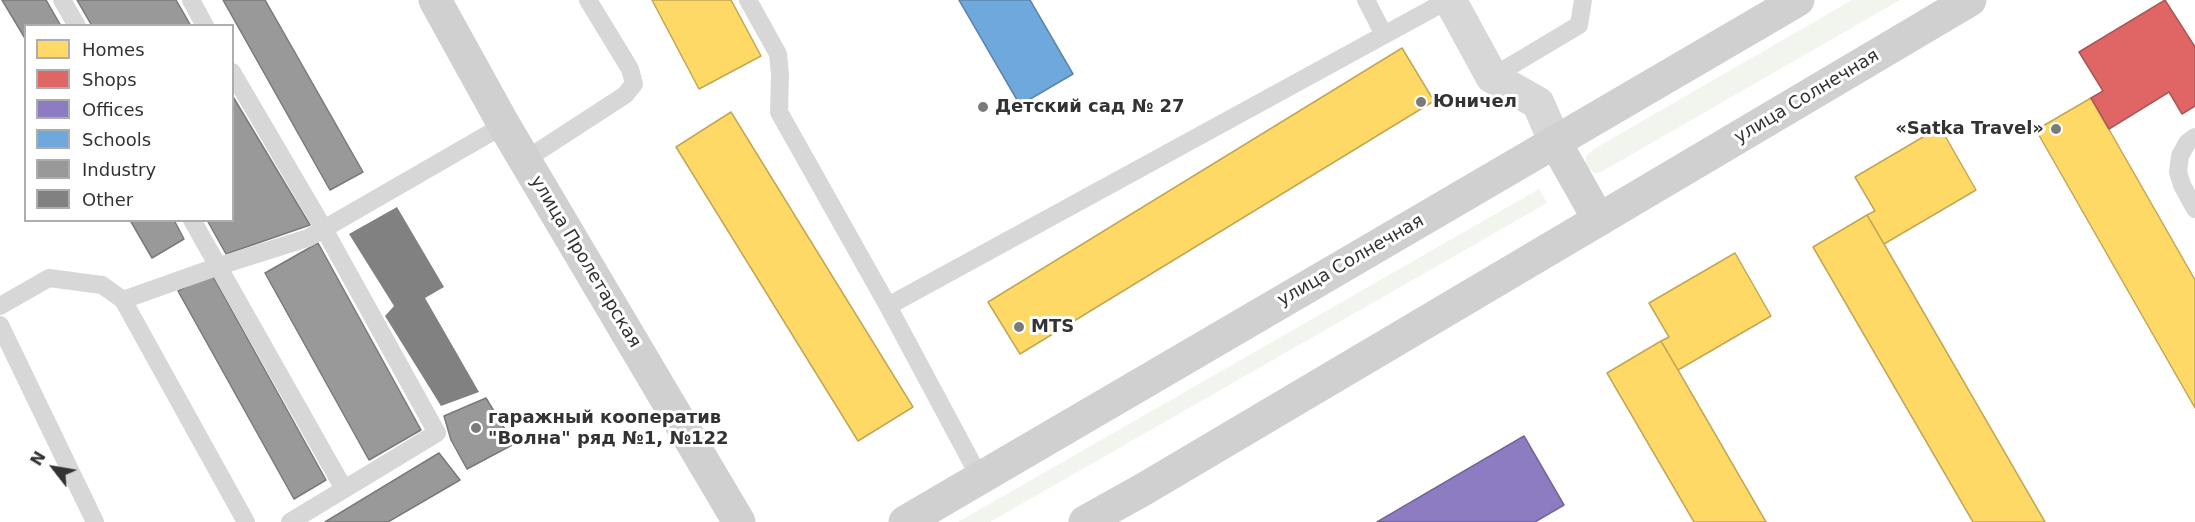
<!DOCTYPE html>
<meta charset="utf-8">
<style>
body{margin:0}
#map{position:relative;width:2195px;height:522px;overflow:hidden;background:#fff;font-family:"DejaVu Sans",sans-serif}
canvas{display:block}
.legend{position:absolute;left:24px;top:24px;width:210px;height:198px;box-sizing:border-box;background:#fff;border:2px solid #adadad;margin:0;padding:8px 10px;list-style:none;font-size:18px;color:#333}
.legend li{display:flex;align-items:center;gap:12px;height:30px}
.legend b{width:30px;border:2px solid #adadad}
.north{position:absolute;left:24px;top:438px;width:60px;height:60px;-webkit-text-stroke:4px #fff;paint-order:stroke;rotate:301deg;font-size:16px;font-weight:700;line-height:24px;text-align:center;color:#333}
.north::after{content:'';display:block;margin:auto;width:21px;height:27px;background:#333;clip-path:polygon(50% 0,100% 100%,50% 72%,0 100%)}
</style>
<div id="map">
<canvas width="2195" height="522"></canvas>
<ul class="legend">
<li><b style="height:16px;background:#ffd966"></b>Homes</li>
<li><b style="height:16px;background:#e06666"></b>Shops</li>
<li><b style="height:16px;background:#8e7cc3"></b>Offices</li>
<li><b style="height:16px;background:#6fa8dc"></b>Schools</li>
<li><b style="height:16px;background:#999"></b>Industry</li>
<li><b style="height:16px;background:#818181"></b>Other</li>
</ul>
<div class="north">N</div>
</div>
<script>
const ctx = document.querySelector('canvas').getContext('2d');
ctx.lineJoin = 'round';
function paint(path, color) { ctx.fillStyle = color; ctx.fill(path, 'evenodd'); }
const shape = rows => new Path2D(rows.map(r => 'M' + r).join(''));
function stroke(path, color, width, dash) { ctx.strokeStyle = color; ctx.lineWidth = width; ctx.lineCap = dash ? 'butt' : 'round'; ctx.setLineDash(dash || []); ctx.stroke(path); }
function write(font, color, halo, rows, align = 'center') {
  ctx.font = font + ' "DejaVu Sans",sans-serif'; ctx.lineWidth = 6; ctx.setLineDash([]); ctx.textBaseline = 'middle'; ctx.strokeStyle = halo; ctx.fillStyle = color; for (const [text, x, y, turn = 0] of rows) {
    ctx.save(); ctx.translate(x, y); ctx.rotate((+turn || 0) * Math.PI / 180); ctx.textAlign = isNaN(turn) ? turn : align; if (halo) ctx.strokeText(text, 0, 0); ctx.fillText(text, 0, 0); ctx.restore();
  }
}
const green = shape([
 [1852,0,1900,0,1601,172,1595,173,1586,166,1586,156,1594,149],
 [1539,189,1547,203,990,522,958,522]
]);
const homes = shape([
 [652,0,731,0,761,56,699,89,652,0],
 [1402,48,1434,101,1020,354,988,302,1402,48],
 [2091,98,2195,280,2195,408,2036,130,2091,98],
 [731,112,913,407,858,441,676,147,731,112],
 [1940,127,1976,190,1884,244,1867,215,1875,211,1855,177,1940,127],
 [1867,215,1884,244,2045,522,1973,522,1813,247,1867,215],
 [1735,253,1771,316,1678,370,1661,341,1669,337,1649,303,1735,253],
 [1661,341,1678,370,1766,522,1694,522,1607,373,1661,341]
]);
const shops = shape([
 [2165,0,2195,47,2195,106,2182,114,2169,92,2109,129,2091,98,2103,91,2079,52,2165,0]
]);
const offices = shape([
 [1524,436,1564,505,1535,522,1377,522,1524,436]
]);
const schools = shape([
 [959,0,1030,0,1073,74,1020,105,959,0]
]);
const industry = shape([
 [2,0,46,0,61,26,26,26,26,40,2,0],
 [77,0,176,0,191,26,92,26,77,0],
 [223,0,265,0,363,172,330,190,223,0],
 [232,95,310,225,226,254,207,220,232,220,232,95],
 [130,220,174,220,184,239,152,258,130,220],
 [318,243,421,430,369,460,265,273,318,243],
 [211,273,326,480,294,499,178,291,211,273],
 [486,398,514,444,467,469,451,440,444,416,486,398],
 [439,453,460,480,388,522,325,522,439,453]
]);
const building = shape([
 [397,207,444,287,425,298,479,392,441,406,385,316,394,306,349,234]
]);
const lane = shape([
 [62,0,77,26],
 [191,0,205,26],
 [748,0,778,54,780,75,779,112,888,306],
 [1366,0,1384,35],
 [232,72,324,229,437,433,290,522],
 [1492,77,1579,25,1583,0],
 [2195,137,2187,143,2180,156,2178,172,2182,185,2195,209],
 [525,160,625,95,634,84,630,69,588,0],
 [192,220,344,489],
 [123,300,246,522],
 [0,306,49,278,102,285,123,300,219,266,308,238,504,125],
 [0,325,95,522],
 [980,478,888,306,1448,0]
]);
const street = shape([
 [1450,0,1492,77,1538,103,1555,142]
]);
const secondary = shape([
 [435,0,504,125,739,522],
 [1555,142,1599,220],
 [905,522,1798,0],
 [1085,522,1144,489,1970,0]
]);
const markers = [
 [1421,102,6,"#7a7a7a"],
 [983,107,6,"#7a7a7a"],
 [2056,129,6,"#7a7a7a"],
 [1019,327,6,"#7a7a7a"],
 [476,428,6,"#7a7a7a"]
];
const streetNames = [
 ["улица Солнечная",1807,97,-31],
 ["улица Солнечная",1351,261,-30],
 ["улица Пролетарская",585,262,59]
];
const poiNames = [
 ["Юничел",1433,102],
 ["Детский сад № 27",995,107],
 ["«Satka Travel»",2044,129,"right"],
 ["MTS",1031,327],
 ["гаражный кооператив",488,418],
 ["\"Волна\" ряд №1, №122",488,439]
];
paint(green, '#f1f5ed');
paint(homes, '#ffd966');
stroke(homes, '#c2a757', 1.5);
paint(shops, '#e06666');
stroke(shops, '#ac5757', 1.5);
paint(offices, '#8e7cc3');
stroke(offices, '#736698', 1.5);
paint(schools, '#6fa8dc');
stroke(schools, '#5d85a9', 1.5);
paint(industry, '#999');
stroke(industry, '#7a7a7a', 1.5);
paint(building, '#818181');
stroke(lane, '#d7d7d7', 18);
stroke(street, '#d7d7d7', 33);
stroke(secondary, '#d0d0d0', 33);
for (const [x, y, r, color] of markers) { const dot = new Path2D(); dot.arc(x, y, r, 0, 2 * Math.PI); ctx.fillStyle = color; ctx.fill(dot); stroke(dot, '#fff', 2); }
write('18px', '#333', '#fff', streetNames);
write('bold 18px', '#333', '#fff', poiNames, 'left');
</script>
